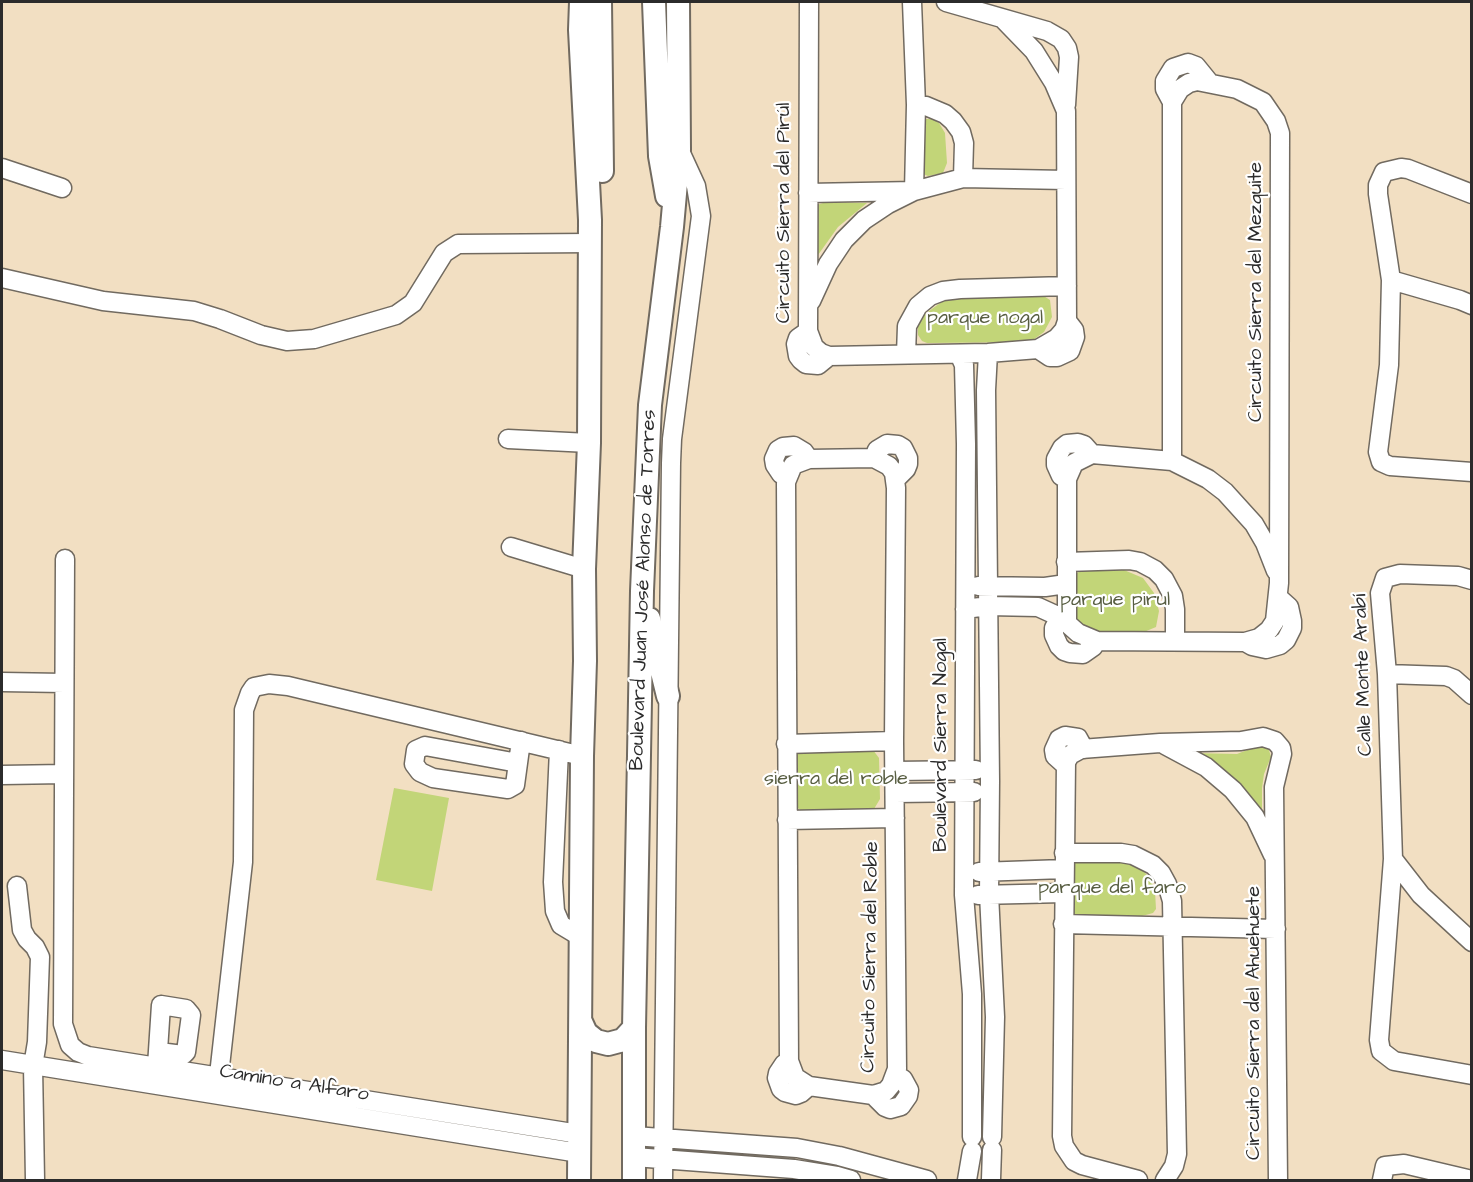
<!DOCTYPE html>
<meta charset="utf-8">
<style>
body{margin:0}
#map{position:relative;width:1473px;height:1182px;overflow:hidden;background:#f2dfc2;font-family:"Architects Daughter",sans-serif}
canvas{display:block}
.frame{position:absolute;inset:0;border:3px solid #2b2b2b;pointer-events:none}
</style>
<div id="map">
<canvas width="1473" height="1182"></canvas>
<div class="frame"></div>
</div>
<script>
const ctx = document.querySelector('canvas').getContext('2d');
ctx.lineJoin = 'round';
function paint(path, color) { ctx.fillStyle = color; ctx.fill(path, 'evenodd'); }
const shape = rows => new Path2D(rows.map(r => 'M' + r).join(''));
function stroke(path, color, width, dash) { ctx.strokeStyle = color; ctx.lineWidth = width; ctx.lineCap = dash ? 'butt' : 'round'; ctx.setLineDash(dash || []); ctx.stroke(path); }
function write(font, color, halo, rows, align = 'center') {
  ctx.font = font + ' "Architects Daughter",sans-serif'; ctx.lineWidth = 4.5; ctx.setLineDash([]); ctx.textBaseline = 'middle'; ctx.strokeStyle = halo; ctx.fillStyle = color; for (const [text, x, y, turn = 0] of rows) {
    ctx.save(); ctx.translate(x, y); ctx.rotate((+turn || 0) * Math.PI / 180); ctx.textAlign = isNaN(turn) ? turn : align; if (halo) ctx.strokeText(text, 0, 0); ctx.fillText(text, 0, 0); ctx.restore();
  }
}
const green = shape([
 [926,119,933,119,939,123,945,133,947,163,943,173,928,176,921,173,923,121],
 [826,202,867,203,838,227,813,262,817,205],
 [1042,295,1050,300,1052,317,1044,332,1030,342,927,343,922,341,918,335,918,326,925,314,947,298],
 [1124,570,1143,578,1154,593,1159,611,1156,627,1144,632,1083,631,1070,617,1073,575,1081,571],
 [1260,745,1269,750,1271,757,1264,774,1262,788,1262,827,1192,753,1237,754],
 [873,750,879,758,880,799,874,809,869,811,802,811,795,806,795,752],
 [394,788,449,798,432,891,376,880],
 [1078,861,1126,862,1141,868,1151,880,1155,891,1156,909,1153,913,1142,916,1082,917,1073,913,1069,867]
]);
const minor = shape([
 [809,2,808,331,814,347,821,353,829,356,988,353,1038,349,1057,338,1064,330,1067,321,1066,111,1054,83,1034,51,1003,19],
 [946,2,1047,31,1061,39,1067,48,1069,57,1066,105],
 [1172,102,1165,89,1165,81,1173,68,1188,63,1196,66,1209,82],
 [916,105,926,106,945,114,953,121,961,132,964,143,963,178],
 [2,168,62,188],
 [808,193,914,191,963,178,1066,180],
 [1472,194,1408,169,1401,168,1384,172,1378,185,1378,194,1391,280,1389,365,1378,452,1381,462,1390,466,1472,472],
 [2,278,103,301,194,311,220,319,261,335,287,341,314,339,396,315,413,303,444,253,458,244,590,243],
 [1391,280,1460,300,1472,305],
 [811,301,828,264,844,240,864,220,888,204,914,191,916,105,912,2],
 [808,331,798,338,796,344,798,356,801,360,806,364,818,365,829,356],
 [1038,349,1050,357,1057,357,1070,351,1075,337,1074,330,1067,321],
 [988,353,986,390,990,781,989,894,995,1017,992,1137],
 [906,354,907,326,918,306,930,296,943,291,960,289,1067,286],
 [959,354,964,365,966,444,964,895,972,994,972,1137],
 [508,439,589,443],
 [874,458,889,466,894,473,896,488,894,741,897,1069,891,1085,886,1091,873,1095,809,1086,795,1077,789,1061,786,482,793,465,809,459,874,458],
 [874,458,877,450,887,444,898,445,903,448,908,458,908,464,906,469,896,479],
 [787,477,781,474,775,465,774,459,778,450,783,447,794,446,804,452,809,459],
 [1067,479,1061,476,1056,465,1056,459,1062,448,1067,444,1078,443,1084,445,1092,454],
 [511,547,584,569],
 [65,559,63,1024,70,1045,78,1052,88,1056,579,1134],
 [1066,562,1129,560,1140,562,1155,570,1164,579,1173,596,1175,609,1175,640],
 [1472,580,1458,576,1400,574,1385,578,1380,593,1387,674,1393,859,1379,1040,1381,1051,1394,1061,1472,1075],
 [978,586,1045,587,1066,584],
 [965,609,988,606,1038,607,1060,617,1078,633,1097,641,1245,642,1259,638,1269,630,1275,621,1279,583,1280,133,1276,121,1263,102,1237,89,1197,81,1189,83,1180,89,1172,102,1172,461],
 [1060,617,1054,628,1054,635,1059,646,1064,651,1070,653,1083,654,1093,647,1097,641],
 [1067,623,1067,479,1074,463,1092,454,1172,461,1208,479,1225,492,1254,524,1265,543,1276,571],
 [1245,642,1252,646,1266,649,1280,645,1286,640,1292,628,1292,621,1289,607,1279,598],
 [1387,674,1446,676,1454,679,1472,695],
 [2,682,64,683],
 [786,744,894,741],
 [1165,745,1206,767,1233,790,1255,817,1273,855],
 [559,750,553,882,555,911,561,925,581,937],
 [518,763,515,785,508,789,433,778,420,772,414,764,416,750,425,746,518,763,521,741],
 [1065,765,1055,756,1054,750,1059,739,1065,736,1078,738,1084,749],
 [895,771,976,770],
 [2,775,64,774],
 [895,793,974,792],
 [787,820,895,818],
 [1064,853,1121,853,1133,855,1153,865,1161,873,1167,884,1172,901,1177,1154,1174,1166,1165,1180],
 [1393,859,1421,895,1472,942],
 [979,872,1064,869],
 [17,886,22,930,27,939,35,947,40,957,37,1042,33,1066,35,1180],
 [978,895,1064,893],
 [1063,924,1276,929],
 [2,1060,579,1153],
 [789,1061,784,1064,778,1073,777,1078,781,1089,785,1092,796,1095,801,1093,809,1086],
 [157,1066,161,1005,186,1009,191,1015,186,1052,183,1055,159,1052],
 [219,1075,243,862,244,710,250,693,254,687,269,684,288,686,582,756],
 [873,1095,885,1107,890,1109,901,1106,908,1096,909,1090,903,1079,896,1075],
 [634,1136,797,1148,839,1156,927,1180],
 [634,1157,794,1169,837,1176,851,1180],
 [991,1179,992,1150],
 [663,1180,671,463,672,439,701,216,696,186,679,149],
 [967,1180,972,1151],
 [1138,1180,1082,1165,1074,1161,1064,1146,1062,1136,1066,762,1070,755,1081,749,1160,743,1241,741,1263,737,1275,741,1281,748,1282,754,1274,787,1278,1180],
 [1382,1180,1385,1166,1404,1164,1472,1180]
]);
const major = shape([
 [600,2,602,171],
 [654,2,660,156,667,196],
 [649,619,668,696],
 [581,1022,586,1033,596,1041,608,1044,623,1040,634,1028],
 [579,1180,582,756,585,661,584,569,589,443,590,220,580,30,581,2],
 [634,1180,634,1028,642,591,650,405,672,227,679,149,678,2]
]);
const streetNames = [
 ["Circuito Sierra del Pirúl",785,213,-90],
 ["Circuito Sierra del Mezquite",1257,292,-90],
 ["Boulevard Juan José Alonso de Torres",644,590,-88],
 ["Calle Monte Arabí",1364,675,-92],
 ["Boulevard Sierra Nogal",942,745,-90],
 ["Circuito Sierra del Roble",871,957,-89],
 ["Circuito Sierra del Ahuehuete",1255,1023,-90],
 ["Camino a Alfaro",294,1084,9]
];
const parkNames = [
 ["parque nogal",985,319],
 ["parque pirul",1115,601],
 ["sierra del roble",836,780],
 ["parque del faro",1112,889]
];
paint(green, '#c2d578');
stroke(minor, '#716a60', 21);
stroke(major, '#716a60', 26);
stroke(minor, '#fff', 18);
stroke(major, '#fff', 22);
write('20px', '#2b2b2b', '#fff', streetNames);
write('20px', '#585e42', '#fff', parkNames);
</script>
